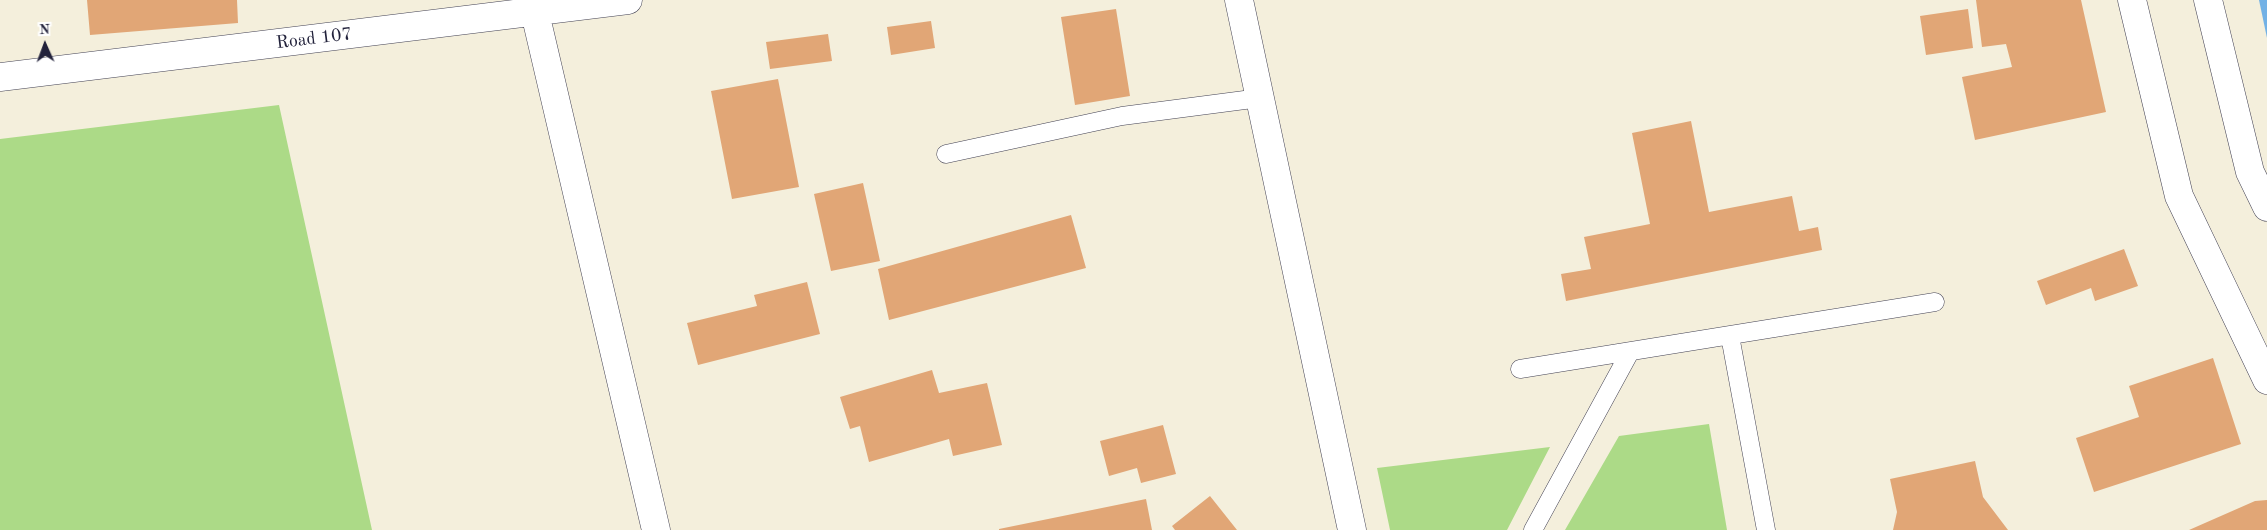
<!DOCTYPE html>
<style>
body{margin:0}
#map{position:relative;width:2267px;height:530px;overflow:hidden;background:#f4efdc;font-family:"Old Standard TT",serif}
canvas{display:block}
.north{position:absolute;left:20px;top:20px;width:50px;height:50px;-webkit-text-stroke:4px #fff;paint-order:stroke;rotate:358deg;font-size:14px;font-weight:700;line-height:20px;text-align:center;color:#22223b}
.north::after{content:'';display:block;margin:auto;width:18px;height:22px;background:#22223b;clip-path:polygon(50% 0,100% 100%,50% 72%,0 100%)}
</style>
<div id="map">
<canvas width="2267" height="530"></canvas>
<div class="north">N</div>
</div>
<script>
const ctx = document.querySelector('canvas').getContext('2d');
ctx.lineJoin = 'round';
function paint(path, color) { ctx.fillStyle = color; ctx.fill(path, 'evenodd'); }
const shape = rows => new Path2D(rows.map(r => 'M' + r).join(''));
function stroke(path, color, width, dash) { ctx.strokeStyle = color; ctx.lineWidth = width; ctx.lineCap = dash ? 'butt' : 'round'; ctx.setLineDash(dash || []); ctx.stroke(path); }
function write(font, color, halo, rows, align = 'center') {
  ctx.font = font + ' "Old Standard TT",serif'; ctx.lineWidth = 4; ctx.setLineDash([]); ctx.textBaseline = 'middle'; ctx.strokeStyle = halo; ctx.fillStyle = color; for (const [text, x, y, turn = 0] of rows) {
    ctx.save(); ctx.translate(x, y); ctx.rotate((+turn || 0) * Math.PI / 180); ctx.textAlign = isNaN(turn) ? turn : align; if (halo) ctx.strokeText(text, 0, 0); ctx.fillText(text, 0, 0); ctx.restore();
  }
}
const green = shape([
 [279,105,372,530,0,530,0,139],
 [1709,424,1727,530,1565,530,1619,436],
 [1550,447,1507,530,1390,530,1377,468]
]);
const water = shape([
 [2259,0,2267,0,2267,38]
]);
const building = shape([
 [87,0,237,0,238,23,90,35],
 [1976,0,2081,0,2106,112,1975,140,1962,77,2012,67,2006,44,1982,47],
 [1116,9,1130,96,1075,105,1061,17],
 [1968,9,1973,48,1926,55,1920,16],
 [931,21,935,48,891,55,887,27],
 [828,34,832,61,770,69,766,42],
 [778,79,799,187,732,199,711,91],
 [1691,121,1709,212,1792,196,1799,231,1818,227,1822,250,1566,301,1561,274,1591,269,1584,237,1650,224,1632,133],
 [863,183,880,261,831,271,814,194],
 [1071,215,1086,268,889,320,878,269],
 [2124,249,2138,286,2095,301,2091,288,2046,305,2037,281],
 [807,282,820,334,698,365,687,323,757,306,754,295],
 [2213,358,2241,444,2094,492,2076,438,2139,417,2129,386],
 [932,370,939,393,987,383,1002,445,953,456,949,439,869,462,860,426,850,429,840,397],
 [1163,425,1176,474,1141,483,1137,468,1109,476,1100,441],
 [1975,461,1983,497,2008,530,1893,530,1897,512,1890,479],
 [1210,496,1237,530,1175,530,1172,526],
 [1146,499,1152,530,999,530,999,529],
 [2267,500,2267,530,2189,530,2255,501]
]);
const lane = shape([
 [946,154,1122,116,1260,98],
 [1730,336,1766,530],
 [1520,369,1935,302],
 [1533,530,1630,352]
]);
const street = shape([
 [1239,0,1352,530],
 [2208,0,2250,172,2267,207]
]);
const secondary = shape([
 [532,0,656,530],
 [2132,0,2179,196,2267,380],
 [0,77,628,0]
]);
const streetNames = [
 ["Road 107",314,39,-7]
];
paint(green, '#acda87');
paint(water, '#72b1e5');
paint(building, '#e1a676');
stroke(lane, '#424153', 19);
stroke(street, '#424153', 29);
stroke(secondary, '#424153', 29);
stroke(lane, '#fff', 18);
stroke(street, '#fff', 28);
stroke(secondary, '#fff', 28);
write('18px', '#22223b', '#fff', streetNames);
</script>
